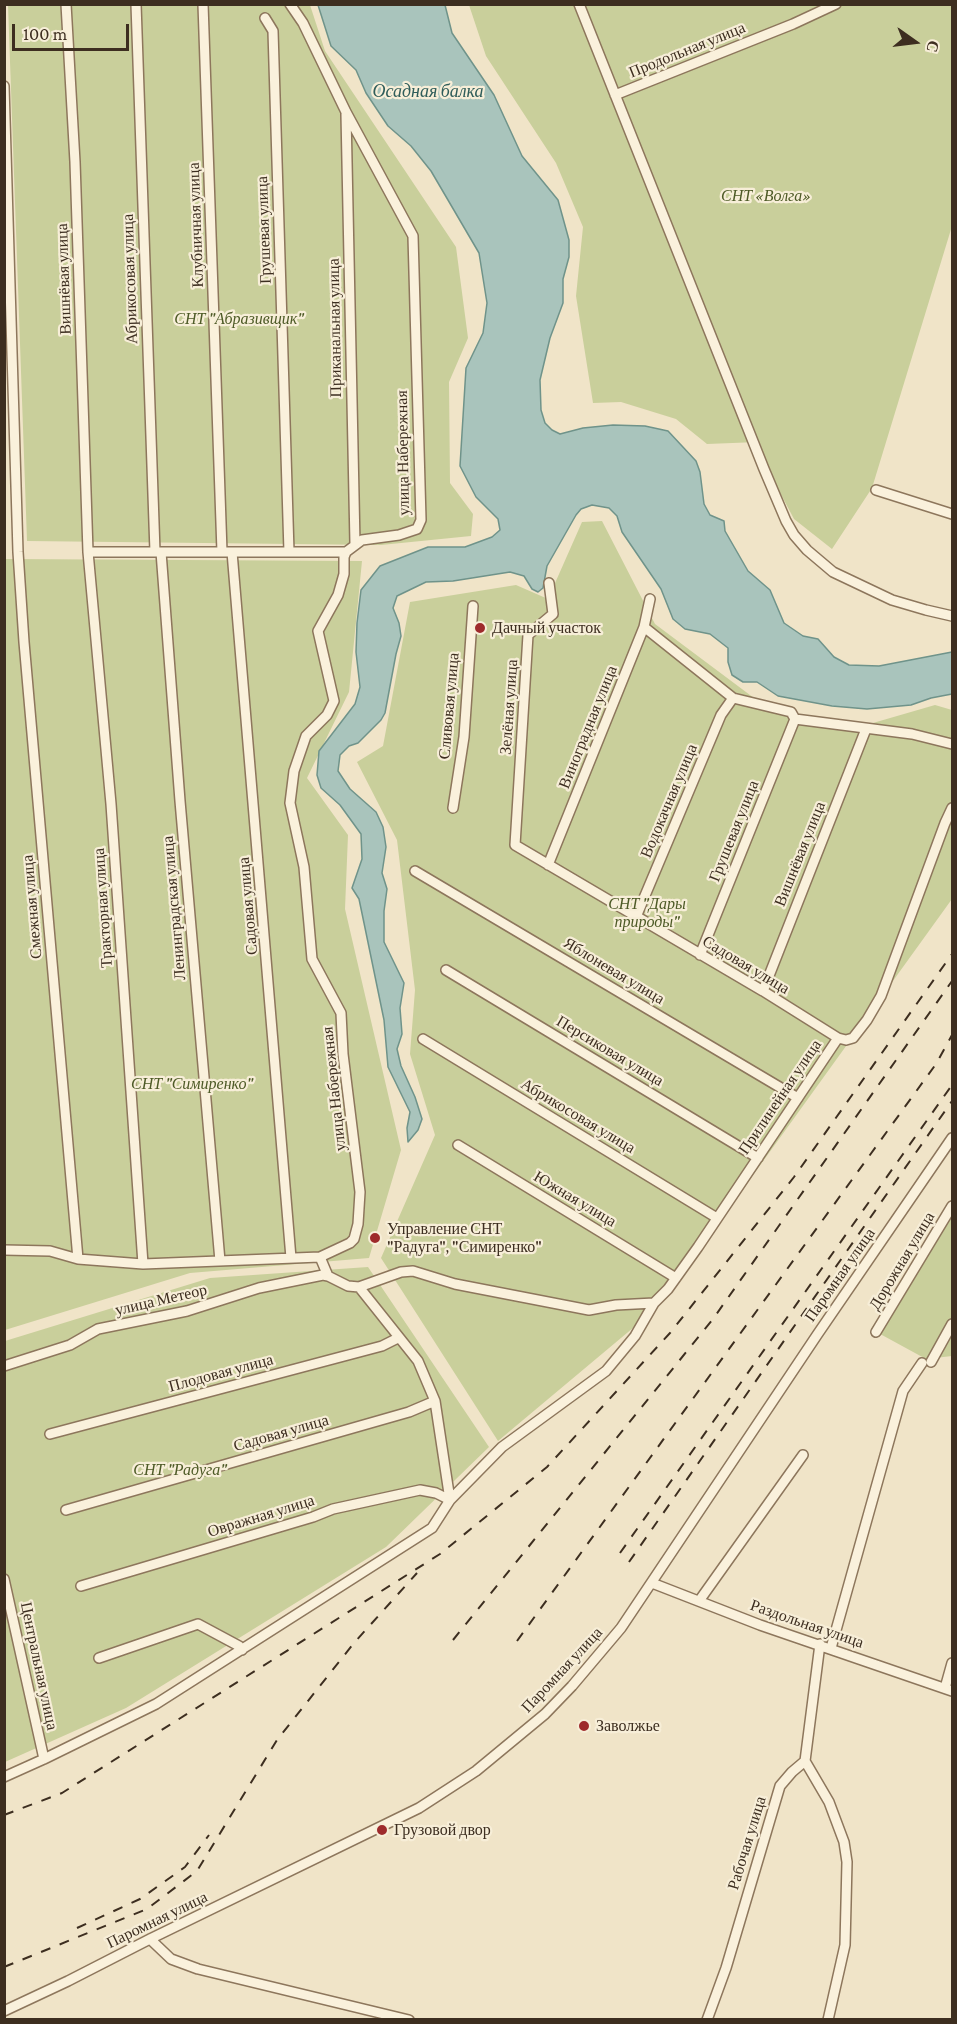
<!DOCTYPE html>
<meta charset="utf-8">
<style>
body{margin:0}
#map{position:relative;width:957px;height:2024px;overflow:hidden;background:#f0e4c8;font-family:"Crimson Pro",serif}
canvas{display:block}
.frame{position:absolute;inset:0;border:6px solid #3d2e20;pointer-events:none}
.north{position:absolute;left:885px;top:12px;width:60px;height:60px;-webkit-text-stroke:4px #f7eed8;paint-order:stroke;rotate:104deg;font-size:16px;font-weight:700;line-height:24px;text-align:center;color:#3d2e20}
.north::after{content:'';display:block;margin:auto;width:21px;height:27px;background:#3d2e20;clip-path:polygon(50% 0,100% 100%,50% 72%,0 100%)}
.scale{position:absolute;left:12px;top:24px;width:117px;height:27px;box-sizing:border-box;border:3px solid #3d2e20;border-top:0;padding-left:8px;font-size:18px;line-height:21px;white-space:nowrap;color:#3d2e20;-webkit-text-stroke:4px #f7eed8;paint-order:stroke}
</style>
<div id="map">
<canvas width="957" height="2024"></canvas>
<div class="frame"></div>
<div class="north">С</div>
<div class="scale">100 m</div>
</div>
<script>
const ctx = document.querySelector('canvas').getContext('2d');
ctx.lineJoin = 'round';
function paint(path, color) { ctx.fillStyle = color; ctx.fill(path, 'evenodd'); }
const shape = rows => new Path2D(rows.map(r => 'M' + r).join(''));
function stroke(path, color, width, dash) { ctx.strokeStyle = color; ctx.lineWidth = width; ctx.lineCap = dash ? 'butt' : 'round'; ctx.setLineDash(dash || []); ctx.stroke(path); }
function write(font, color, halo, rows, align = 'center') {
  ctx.font = font + ' "Crimson Pro",serif'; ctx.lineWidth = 4.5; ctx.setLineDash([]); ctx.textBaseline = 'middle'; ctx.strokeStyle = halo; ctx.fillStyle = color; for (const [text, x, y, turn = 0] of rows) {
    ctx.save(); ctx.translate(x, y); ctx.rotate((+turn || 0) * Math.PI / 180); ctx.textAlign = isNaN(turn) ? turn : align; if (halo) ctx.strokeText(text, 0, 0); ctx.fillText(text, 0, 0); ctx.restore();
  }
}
const green = shape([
 [8,5,310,5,325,51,456,247,468,338,449,382,450,483,473,514,471,536,381,545,27,541],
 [469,5,952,5,952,226,872,488,832,549,794,519,768,470,758,442,707,444,676,419,621,402,593,403,576,296,583,227,556,163,486,56],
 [4,514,6,559,362,561,349,692,307,778,348,835,345,909,401,1150,369,1258,190,1273,5,1330],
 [602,521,655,624,758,701,797,716,866,725,935,705,952,710,952,899,658,1307,498,1441,381,1258,435,1135,410,1054,415,990,397,840,357,762,383,746,410,602,516,585,548,599,582,522],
 [952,1208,952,1356,926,1359,871,1329],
 [368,1267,489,1447,386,1547,126,1708,5,1762,5,1341,210,1278]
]);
const water = shape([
 [318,5,445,5,452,33,494,95,522,156,558,200,569,240,569,257,563,279,563,303,550,338,540,380,541,410,545,423,552,430,560,434,583,428,613,425,645,426,668,431,696,461,700,472,704,504,710,515,724,521,725,531,748,571,770,590,784,623,803,636,818,639,834,657,849,665,879,666,952,652,952,694,931,698,911,705,867,709,832,706,778,696,757,682,743,682,732,675,728,662,728,648,710,634,685,629,673,619,661,589,622,532,617,516,609,508,592,505,581,509,576,515,547,566,543,588,538,592,532,589,524,576,510,572,453,581,426,582,397,596,393,608,399,623,401,636,396,654,385,713,381,720,358,743,349,746,340,755,338,771,350,789,376,812,383,827,386,847,382,873,387,889,384,911,384,942,404,983,400,1008,402,1034,397,1049,401,1066,415,1097,422,1119,418,1130,408,1142,407,1128,410,1112,388,1067,384,1020,364,923,359,899,352,888,362,859,361,834,340,805,321,788,317,775,319,751,355,704,360,687,356,652,357,623,361,590,380,566,428,547,465,547,492,537,500,530,498,519,476,497,460,466,466,368,483,333,487,303,479,253,431,171,411,146,388,126,366,93,356,70,331,46,318,5]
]);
const minor = shape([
 [66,4,75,162,88,552,111,804,143,1264],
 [136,4,155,552],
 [203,4,222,552],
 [579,4,764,469,786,521,794,535,807,550,833,572,892,600,926,610,952,616],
 [265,18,273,31,289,552],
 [4,86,18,552,24,642,78,1259],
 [615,95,793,24,836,4],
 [346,114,355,544],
 [876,490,952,514],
 [88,552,346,552],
 [161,552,180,801,220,1261],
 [232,552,291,1258],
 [549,583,553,614,528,635,515,845,763,991,838,1038],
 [644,627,733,698,791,712,795,719,912,734,952,744],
 [453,808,464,737,473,606],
 [548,865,644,627,650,599],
 [415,871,798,1098],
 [636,917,721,715,733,698],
 [700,955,795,719],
 [446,970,758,1158],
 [763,991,866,729],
 [423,1039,717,1218],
 [458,1145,676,1278],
 [4,1250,50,1251,78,1259,143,1264,320,1257,350,1243,354,1239,358,1224,360,1192,343,1054,341,1013,312,959,304,867,290,803,294,771,306,736,327,715,334,701,318,631,338,595,344,574,344,557,346,552,362,540,399,535,417,529,421,520,413,236,346,112,303,23,290,4],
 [359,1287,401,1272,413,1271,455,1284,589,1310,616,1305,654,1303],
 [876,1332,952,1206],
 [931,1362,952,1324],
 [4,1366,70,1345,98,1329,187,1311,259,1288,323,1275,328,1276],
 [50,1434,382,1346,398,1338],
 [66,1510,409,1412,435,1401],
 [4,1579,44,1759],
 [652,1583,760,1625,952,1691],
 [81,1586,313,1517,333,1509,420,1490,436,1493,450,1500,502,1447,606,1371,635,1336,654,1303,668,1289,698,1247,838,1038,846,1040,853,1038,867,1020,881,996,945,823,952,808],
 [699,1601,803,1455],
 [831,1648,903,1391,922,1363],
 [99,1658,198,1624,239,1646,242,1650],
 [945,1688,952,1663],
 [805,1761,829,1802,844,1842,847,1862,845,1945,828,2020],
 [4,1777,44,1759,156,1704,432,1528,450,1500,435,1401,418,1361,359,1287,348,1286,328,1276,320,1257],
 [150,1939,171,1959,198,1969,409,2020],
 [4,2011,68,1981,150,1939,419,1808,476,1771,545,1714,572,1686,621,1628,817,1335,952,1138],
 [707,2020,726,1968,780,1786,792,1772,805,1761,820,1644]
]);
const rail = shape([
 [620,1553,952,1085],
 [629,1562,952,1101],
 [453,1640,713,1319,952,981],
 [517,1641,936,1064,952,1035],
 [4,1815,62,1793,440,1554,547,1467,670,1333,794,1177,952,954],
 [77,1928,140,1899,185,1867,209,1835],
 [4,1967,147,1909,197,1871,277,1740,354,1643,417,1573]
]);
const markers = [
 [480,628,6,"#9e2a2b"],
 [375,1238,6,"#9e2a2b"],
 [584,1726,6,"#9e2a2b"],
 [382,1830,6,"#9e2a2b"]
];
const streetNames = [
 ["Продольная улица",687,50,-22],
 ["Клубничная улица",196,225,-92],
 ["Грушевая улица",264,230,-92],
 ["Вишнёвая улица",64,279,-92],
 ["Абрикосовая улица",130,279,-92],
 ["Приканальная улица",335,328,-91],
 ["улица Набережная",403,453,-91],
 ["Сливовая улица",449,706,-85],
 ["Зелёная улица",509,707,-86],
 ["Виноградная улица",588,727,-68],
 ["Водокачная улица",669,801,-67],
 ["Грушевая улица",734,831,-68],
 ["Вишнёвая улица",800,854,-68],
 ["Садовая улица",248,906,-95],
 ["Смежная улица",32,907,-95],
 ["Тракторная улица",103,908,-94],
 ["Ленинградская улица",174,908,-95],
 ["Садовая улица",746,965,31],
 ["Яблоневая улица",614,971,31],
 ["Персиковая улица",610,1051,31],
 ["улица Набережная",334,1089,-96],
 ["Прилинейная улица",780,1097,-56],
 ["Абрикосовая улица",578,1116,31],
 ["Южная улица",575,1199,31],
 ["Дорожная улица",902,1261,-59],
 ["Паромная улица",840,1275,-55],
 ["улица Метеор",161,1300,-13],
 ["Плодовая улица",221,1373,-15],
 ["Садовая улица",281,1433,-16],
 ["Овражная улица",261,1516,-17],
 ["Раздольная улица",807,1624,19],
 ["Центральная улица",39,1666,78],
 ["Паромная улица",562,1670,-47],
 ["Рабочая улица",747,1843,-73],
 ["Паромная улица",157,1920,-26]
];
const parkNames = [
 ["СНТ «Волга»",766,196],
 ["СНТ \"Абразивщик\"",239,319],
 ["СНТ \"Дары",647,904],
 ["природы\"",647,922],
 ["СНТ \"Симиренко\"",192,1084],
 ["СНТ \"Радуга\"",180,1470]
];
const poiNames = [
 ["Дачный участок",492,628],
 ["Управление СНТ",387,1229],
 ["\"Радуга\", \"Симиренко\"",387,1247],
 ["Заволжье",596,1726],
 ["Грузовой двор",394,1830]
];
const waterNames = [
 ["Осадная балка",428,91]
];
paint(green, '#c9cf9b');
paint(water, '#a9c4bc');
stroke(water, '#6f938a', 1.5);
stroke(minor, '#8d765c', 12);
stroke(minor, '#faf1dc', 9);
stroke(rail, '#3d2e20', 2, [10, 10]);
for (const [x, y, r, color] of markers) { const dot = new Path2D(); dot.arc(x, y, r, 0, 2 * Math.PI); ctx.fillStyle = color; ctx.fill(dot); stroke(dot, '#f7eed8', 2); }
write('16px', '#3d2e20', '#f7eed8', streetNames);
write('italic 16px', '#4d5a26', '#f7eed8', parkNames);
write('16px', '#3d2e20', '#f7eed8', poiNames, 'left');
write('italic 18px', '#2f5d5a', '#f7eed8', waterNames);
</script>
